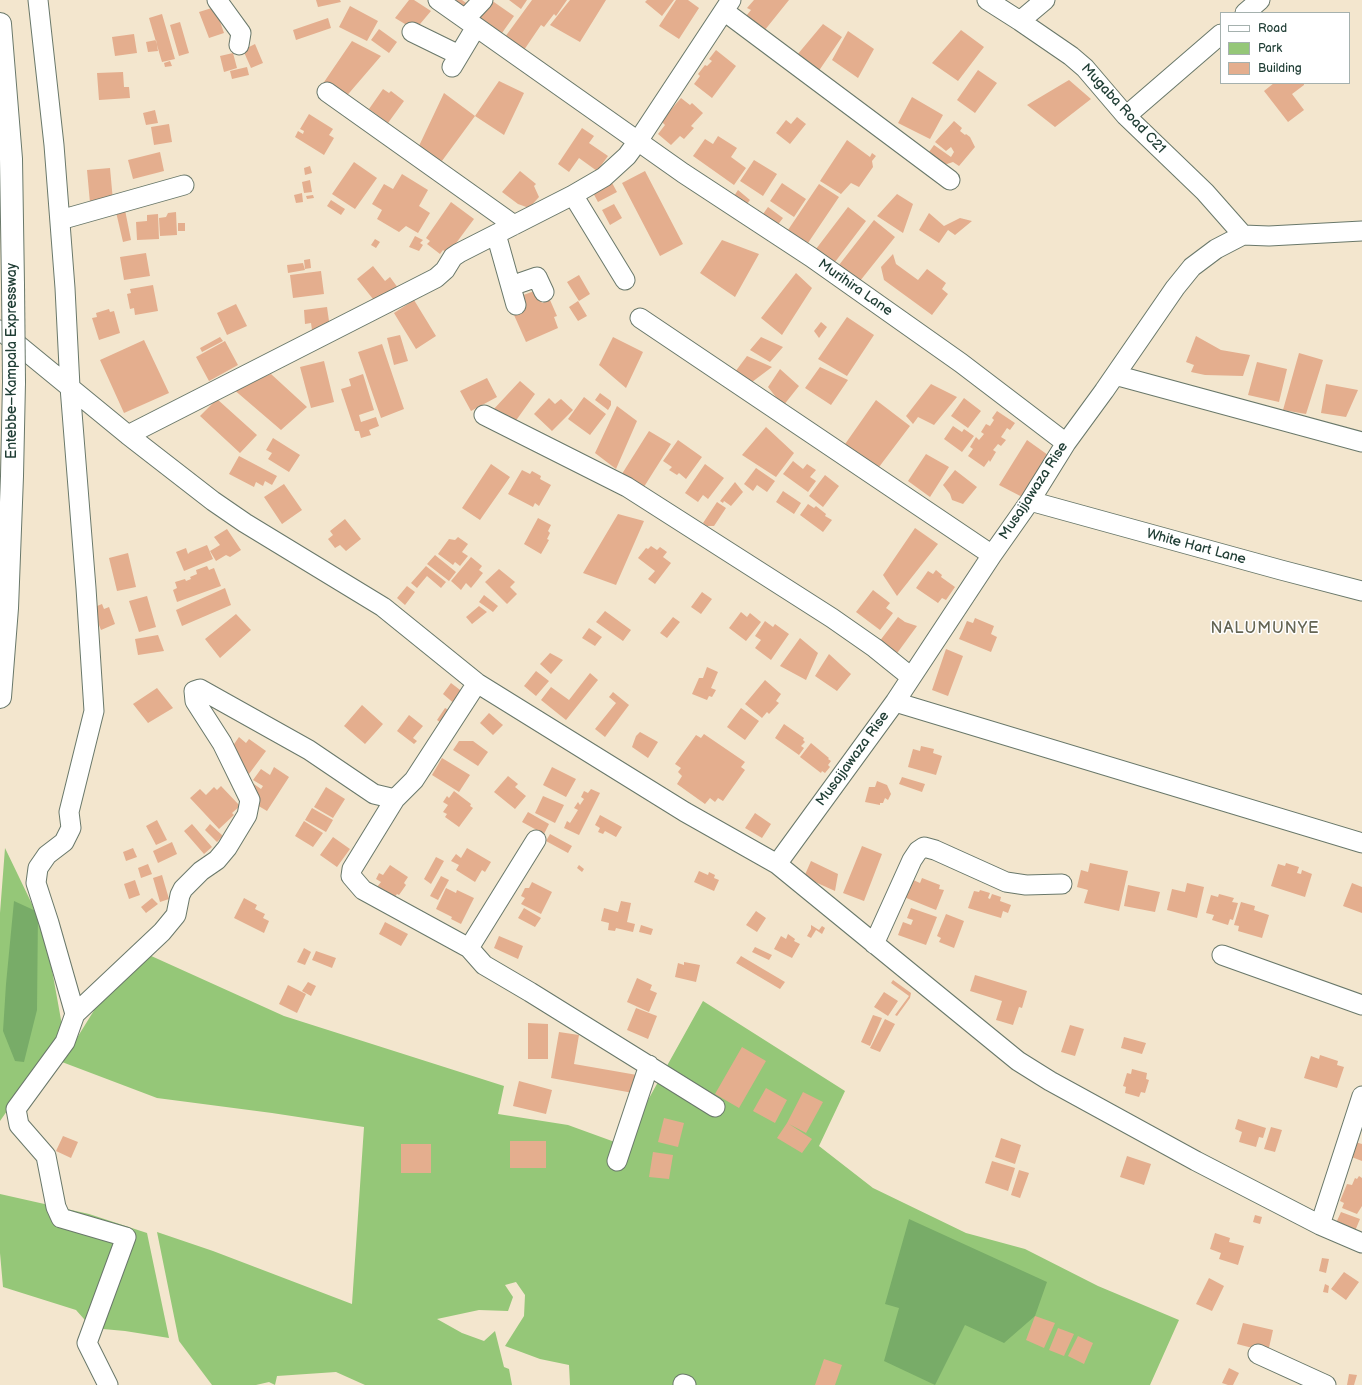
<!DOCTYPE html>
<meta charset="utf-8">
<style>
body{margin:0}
#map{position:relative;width:1362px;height:1385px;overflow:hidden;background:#f3e6ce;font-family:"Balsamiq Sans",sans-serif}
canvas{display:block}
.legend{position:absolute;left:1220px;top:12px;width:130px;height:72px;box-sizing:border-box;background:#fff;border:1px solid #a5b1ae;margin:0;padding:5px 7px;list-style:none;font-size:12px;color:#1f3d34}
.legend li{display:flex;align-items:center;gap:8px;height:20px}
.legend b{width:20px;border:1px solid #a5b1ae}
</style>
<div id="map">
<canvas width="1362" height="1385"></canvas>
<ul class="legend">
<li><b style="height:5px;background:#fff"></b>Road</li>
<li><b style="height:11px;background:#95c778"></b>Park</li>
<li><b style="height:11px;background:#e4ae8e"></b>Building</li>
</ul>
</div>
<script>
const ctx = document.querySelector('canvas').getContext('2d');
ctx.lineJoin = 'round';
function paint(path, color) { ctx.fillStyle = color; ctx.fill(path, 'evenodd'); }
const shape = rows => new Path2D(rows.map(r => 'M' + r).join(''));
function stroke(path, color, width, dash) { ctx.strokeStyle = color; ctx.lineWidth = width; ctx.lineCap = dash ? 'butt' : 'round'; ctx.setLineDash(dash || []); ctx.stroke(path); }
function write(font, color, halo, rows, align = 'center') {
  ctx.font = font + ' "Balsamiq Sans",sans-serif'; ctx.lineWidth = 3; ctx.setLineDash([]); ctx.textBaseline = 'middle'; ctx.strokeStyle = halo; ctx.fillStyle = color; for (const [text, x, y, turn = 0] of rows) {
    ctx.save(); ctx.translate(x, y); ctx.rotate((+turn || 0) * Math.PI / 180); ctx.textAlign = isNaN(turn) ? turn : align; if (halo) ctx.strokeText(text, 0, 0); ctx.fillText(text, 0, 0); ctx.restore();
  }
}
const green = shape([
 [5,848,45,931,65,1042,7,1111,0,1121,0,913],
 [138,950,284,1016,504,1086,498,1114,568,1125,623,1145,703,1001,845,1091,819,1146,873,1188,966,1233,1025,1249,1098,1286,1179,1320,1150,1385,570,1385,569,1365,540,1359,505,1346,524,1316,525,1295,516,1282,505,1285,513,1297,508,1311,479,1310,437,1319,462,1333,484,1341,495,1331,504,1367,509,1369,512,1385,365,1385,336,1372,277,1376,275,1385,269,1382,256,1385,212,1385,179,1341,157,1232,213,1251,352,1304,364,1127,272,1113,157,1098,62,1062,98,1004],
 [0,1194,89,1214,147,1233,169,1338,125,1331,92,1328,76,1310,3,1287,0,1253]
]);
const forest = shape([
 [14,901,38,912,37,1010,24,1062,15,1061,3,1031,6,984],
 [909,1219,1047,1282,1035,1316,1004,1343,965,1325,935,1385,884,1361,899,1308,885,1304]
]);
const building = shape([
 [316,0,340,0,341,2,318,7],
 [409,0,414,0,431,11,415,30,395,18],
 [457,0,462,0,469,5,463,12,454,5],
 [491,0,514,16,502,33,479,17],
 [509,0,527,0,521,9],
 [532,0,567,0,556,16,554,14,544,27,541,25,524,50,505,37],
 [570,0,606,0,580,42,550,25],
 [647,0,674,0,662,16,645,2],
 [676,0,688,0,699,8,679,39,659,26],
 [754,0,789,0,760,36,742,21,751,10,747,8],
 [350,6,378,21,367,41,339,27],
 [215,7,224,33,209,38,199,12],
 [162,14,175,59,162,62,149,18],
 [328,18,331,28,296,40,293,30],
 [180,22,189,53,179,56,170,25],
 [823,24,842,37,816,75,792,61],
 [379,29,397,42,389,53,371,40],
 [961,30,984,47,958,81,932,63],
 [848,31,874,49,858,78,832,60],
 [134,34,137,53,115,56,112,37],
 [156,40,158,51,148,52,146,42],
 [352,41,381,56,344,99,322,85],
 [255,44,263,63,251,68,243,50],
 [716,50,736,66,712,98,694,84,700,76,698,74,705,65,707,66,712,61,709,59],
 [233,53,237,68,224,72,220,56],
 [170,61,172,66,165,67,164,63],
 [247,67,249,75,232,79,230,71],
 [978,70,997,83,975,113,957,100],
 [123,72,124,87,129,87,130,98,99,100,97,73],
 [1069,80,1091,99,1055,127,1027,105],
 [499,81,524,93,504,135,475,116],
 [1274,83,1304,83,1304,85,1292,94,1304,110,1288,122,1264,91],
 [383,89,389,93,391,91,404,101,388,123,369,109],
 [444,93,475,116,439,165,418,148],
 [912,97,943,115,930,139,898,123],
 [681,98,690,105,692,103,703,113,691,126,694,128,684,139,680,136,671,145,658,134,665,125,661,121],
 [155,110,158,123,146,125,143,113],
 [309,114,333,129,329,135,334,138,324,155,295,137,298,131,303,134,304,131,300,129],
 [797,117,806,124,790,144,776,133,786,120,791,124],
 [954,121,962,128,960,131,965,135,966,134,970,137,975,147,959,166,953,162,941,166,928,156,931,153,929,152,934,145,951,157,954,152,951,147,946,151,935,142],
 [169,124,172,142,154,145,151,127],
 [582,128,594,136,589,143,608,156,597,171,579,158,569,172,558,164],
 [718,136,737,148,731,157,746,168,734,185,693,156,705,139,713,144],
 [847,140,870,157,872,153,876,156,872,161,873,167,859,187,851,183,841,194,820,181],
 [160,152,164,171,133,179,128,160],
 [754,160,777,174,763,196,740,181],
 [354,162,377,178,355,209,332,194],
 [310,166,312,173,305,175,304,168],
 [110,168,113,201,90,203,87,170],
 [520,171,536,184,534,186,539,197,529,208,518,204,502,192],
 [645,171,683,244,660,256,622,183],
 [402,174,428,190,419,206,430,213,418,233,406,226,399,232,377,219,382,210,372,204,384,184,393,189],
 [310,180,312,192,304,193,302,182],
 [611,181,617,192,598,202,592,191],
 [782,183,806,199,794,217,770,201],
 [819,184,839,197,808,243,788,230],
 [738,190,750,200,744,208,732,199],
 [302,193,303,202,296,203,294,195],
 [897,194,913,204,903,233,877,216],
 [313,195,314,198,307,199,306,196],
 [331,200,345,209,341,215,327,206],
 [451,202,474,219,448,254,443,250,440,254,427,244,430,241,426,238],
 [614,204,622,218,610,225,602,210],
 [768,207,783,218,776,227,761,217],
 [848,207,866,221,835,262,816,249],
 [125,210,131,240,123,242,116,212],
 [176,212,177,235,160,236,159,218,166,217,168,213],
 [929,213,944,226,960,218,972,221,955,235,948,230,939,243,919,230],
 [158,214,159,239,137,240,136,222,147,221,147,215],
 [874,220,895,237,860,281,839,265],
 [178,223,185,223,185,231,178,231],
 [415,236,423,240,420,243,423,245,419,251,409,247],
 [375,239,380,242,376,248,371,245],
 [722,240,759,254,735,297,700,273],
 [146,253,150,276,124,280,120,257],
 [893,254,896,264,918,280,927,269,946,283,942,289,948,294,932,315,884,280,881,267],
 [310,259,311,268,305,269,304,260],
 [303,263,305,270,288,273,287,265],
 [373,266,385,281,390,277,398,288,377,304,357,279],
 [321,271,324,294,293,298,290,275],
 [796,273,812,288,782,335,761,318],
 [579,275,590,294,579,301,567,282],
 [153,285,158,311,135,315,134,308,130,309,127,294,131,293,130,289],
 [537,290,542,303,550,300,557,316,554,317,558,328,526,342,514,315,523,311,518,297],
 [414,300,436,336,416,349,394,313],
 [578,301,587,316,578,321,569,307],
 [236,304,247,326,227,335,217,313],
 [327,307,330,328,312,330,311,323,305,324,304,310],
 [109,309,110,312,114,311,120,333,99,340,92,318,97,317,96,313],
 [847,317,874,335,847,376,818,359],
 [821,322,827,327,819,338,814,331],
 [400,335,408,361,394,365,387,338],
 [1196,336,1221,350,1250,355,1243,376,1205,375,1191,372,1194,365,1186,362],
 [220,337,223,341,202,352,200,348],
 [613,337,643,352,626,388,599,365],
 [761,337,783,347,770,362,750,350],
 [144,340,169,393,124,413,100,360],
 [225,341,238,365,209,381,196,357],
 [382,344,404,409,381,418,358,352],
 [1299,353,1323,360,1306,414,1283,410],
 [747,356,772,367,752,382,735,372],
 [324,361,334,402,311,408,300,367],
 [1257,362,1287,369,1279,402,1248,395],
 [820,367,848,380,831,405,805,388],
 [780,369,799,386,783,406,768,387],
 [271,374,307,407,281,430,232,388],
 [363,374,374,410,359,415,361,422,376,417,379,426,369,430,371,435,361,438,359,431,355,431,341,389,351,386,349,379],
 [487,378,497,397,471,411,460,391],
 [520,381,535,394,512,426,492,411],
 [931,384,957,397,934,425,918,417,913,424,906,416],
 [1326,384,1358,390,1346,417,1321,413],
 [600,393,611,401,611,405,608,410,595,400],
 [584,397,606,414,590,435,568,419],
 [549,398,555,404,561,399,573,410,552,431,534,414],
 [964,398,981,411,968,428,951,416],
 [217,399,257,435,240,453,200,416],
 [876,400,910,426,876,471,843,447],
 [617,406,637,421,616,469,595,453],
 [997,411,1015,423,1010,430,1007,428,1001,437,1006,440,1001,446,998,444,993,450,996,452,990,462,989,460,984,467,968,456,973,449,970,447,976,437,979,440,984,434,981,432,986,424,990,426,994,420,992,418],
 [953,426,962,432,964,429,974,436,962,452,944,439],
 [766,427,794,453,776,477,742,455],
 [649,431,671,444,642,490,620,477],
 [273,438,300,455,289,472,268,459,272,453,266,450],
 [678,440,702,457,686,479,679,473,677,475,669,470,672,467,663,461],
 [1027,440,1055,460,1030,501,999,485],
 [926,454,949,467,930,497,908,481],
 [239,456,277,476,272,485,265,481,263,486,256,482,254,487,229,474],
 [793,461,803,469,807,464,816,470,810,477,816,481,808,492,783,474],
 [491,464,510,477,480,520,462,508],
 [705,464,724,478,708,499,703,495,698,502,685,493],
 [756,468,775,481,767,492,757,485,753,491,744,484],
 [522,470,530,474,532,471,541,476,540,479,551,485,539,506,535,503,533,507,508,494],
 [955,470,977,487,963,504,952,500,950,494,943,485],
 [825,475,839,486,823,507,809,496],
 [735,482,743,492,731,506,724,501,723,503,720,501],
 [284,484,302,510,282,524,264,497],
 [783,491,801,503,794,514,776,502],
 [717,502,726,508,714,526,707,526,703,523],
 [808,504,814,508,816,506,826,514,825,516,832,520,823,532,800,515],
 [618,514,644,521,616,585,583,573],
 [538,518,551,525,548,531,550,533,547,539,549,540,541,554,524,544],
 [345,519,361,539,346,551,340,545,335,548,328,539,333,535,330,531],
 [915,528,938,544,897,596,883,575],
 [227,529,241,550,230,557,226,555,216,561,210,551,220,545,214,537],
 [458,537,468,544,462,552,468,556,460,566,455,562,453,565,438,554,449,539,455,540],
 [207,545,213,559,184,571,176,552,186,548,188,554,190,552],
 [651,546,657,550,660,547,667,552,663,557,671,563,655,584,648,579,655,571,638,558,646,548,648,549],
 [128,553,136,587,117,591,109,558],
 [435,555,456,572,449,581,427,564],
 [471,557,482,566,479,570,483,573,471,588,466,583,461,590,451,581],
 [207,566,209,570,214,568,221,586,177,602,173,590,177,588,175,582,185,579,186,581,191,579,190,577,197,574,196,570],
 [426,566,446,582,441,588,427,576,417,588,411,583],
 [499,569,515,582,510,587,517,594,507,604,485,582],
 [936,570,942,575,941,577,955,587,946,600,942,598,938,603,916,588,928,571,933,574],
 [407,586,415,592,405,605,397,598],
 [225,588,231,605,182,626,176,610],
 [873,590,890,603,886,608,893,613,880,630,856,612],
 [702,592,712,599,701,614,691,607],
 [484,595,498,606,493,612,479,602],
 [147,596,156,627,139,632,129,601],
 [102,604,104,609,109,607,115,624,101,630,92,608],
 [479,606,487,612,472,624,466,617],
 [605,611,631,630,623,641,596,622],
 [741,612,747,617,750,613,761,622,746,641,729,628],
 [236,614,251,630,220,658,205,639],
 [673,617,680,622,667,638,660,633],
 [898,617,905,622,917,626,895,656,879,642],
 [975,618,994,626,991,634,997,637,991,652,959,639,967,621,973,623],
 [765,621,773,627,775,624,789,634,771,660,755,648,761,640,755,636],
 [589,628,602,637,595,646,582,638],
 [158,635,164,651,138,655,135,639],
 [800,638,818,653,806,680,780,666],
 [946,649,963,656,948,696,932,690],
 [550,653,563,660,551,674,540,664],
 [829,654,851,674,837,691,815,676],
 [707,667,718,672,711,688,716,690,712,697,709,696,707,700,692,694,699,678,703,678],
 [536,671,549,681,536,696,524,686],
 [590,673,598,680,566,720,541,700,551,687,569,700],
 [765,680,781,694,776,701,779,703,769,714,767,712,762,718,745,704],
 [451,683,464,693,456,705,443,694],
 [157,688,173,708,148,723,133,704],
 [613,692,629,705,605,737,595,729,616,703,609,697],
 [362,705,383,724,365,744,344,726],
 [445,708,452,712,444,725,437,720],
 [741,708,759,721,745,740,727,727],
 [489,713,503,725,493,735,480,723],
 [409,715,423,726,413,738,417,741,414,744,397,731],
 [784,724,804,738,803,740,805,742,801,746,804,748,799,755,775,738],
 [640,732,658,742,648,758,632,747,636,736],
 [704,734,745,762,741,767,745,770,723,801,718,798,715,802,710,798,705,804,677,784,682,776,678,772,681,768,675,764,696,735,701,738],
 [239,737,246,743,249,739,266,751,249,774,225,757],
 [459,741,473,741,488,752,478,766,453,750],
 [811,743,829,758,828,759,831,761,828,765,830,767,825,773,822,771,821,773,800,757],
 [921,746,934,749,933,753,942,756,936,775,908,767,913,749,920,751],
 [442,758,470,775,459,792,432,775],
 [274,767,289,777,267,811,242,796,251,782,261,789,263,786,253,780,261,769,270,775],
 [552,767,576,779,566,797,543,785],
 [508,776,518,784,515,787,526,796,515,809,494,792],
 [902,777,925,784,922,792,899,784],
 [877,781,887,785,891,794,888,800,885,798,883,803,880,803,880,805,865,802,869,787,875,787],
 [221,786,240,806,232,813,234,815,219,829,190,798,200,789,206,795,214,787,217,790],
 [326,787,345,799,333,818,314,807],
 [591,789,600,793,579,835,564,828,567,821,570,823,578,810,574,808,578,802,580,805,584,799,581,797,584,791,588,793],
 [454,791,471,804,470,806,473,808,459,827,445,817,447,814,443,812,448,805,443,802,447,796,449,798],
 [543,796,564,805,555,823,535,813],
 [312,808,333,820,326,832,305,820],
 [528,812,549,824,544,834,522,822],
 [755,813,771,824,762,838,745,828],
 [600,815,622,827,616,837,605,831,603,834,598,832,600,828,595,825],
 [157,820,167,840,156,845,146,826],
 [304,821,323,833,313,847,295,836],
 [192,824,212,847,204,854,184,831],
 [210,824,223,836,217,842,205,830],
 [550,834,572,846,568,853,546,841],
 [333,837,350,849,337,867,320,855],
 [172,842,177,854,158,863,153,851],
 [862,846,882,854,864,901,843,893],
 [133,848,137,857,126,861,123,852],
 [467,848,491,862,485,872,482,870,475,882,456,870,459,865,451,861,456,854,461,858],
 [436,857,444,861,431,884,424,879],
 [811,861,838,874,835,891,804,877],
 [1090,863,1128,871,1119,911,1084,903,1088,890,1077,887,1081,870,1088,872],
 [1286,863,1299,867,1297,873,1301,874,1302,870,1312,874,1305,897,1271,886,1278,864,1285,866],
 [148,864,152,874,141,878,138,868],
 [390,865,408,877,404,883,406,885,399,895,397,894,394,898,377,887,381,882,376,879,379,873,383,875],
 [579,865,584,869,582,872,577,868],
 [699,871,708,875,709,872,715,875,714,878,719,880,714,891,694,882],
 [162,875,169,899,160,902,153,878],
 [441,876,449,880,438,900,430,896],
 [922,878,940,885,939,889,944,890,936,910,904,897,911,879,920,883],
 [135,880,140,895,129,899,124,884],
 [532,882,552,892,541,914,521,904,525,898,521,896,525,888,529,888],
 [1187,883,1204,887,1197,918,1167,910,1172,889,1185,892],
 [1352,883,1362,887,1362,913,1343,906],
 [1128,885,1160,892,1155,912,1124,906],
 [446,888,456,893,457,890,474,898,461,924,451,919,452,917,436,909],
 [980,890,990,893,988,898,990,899,992,894,1001,897,1000,901,1011,905,1008,913,1003,911,1001,918,968,908,974,891,979,892],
 [1219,894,1234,898,1232,902,1238,903,1233,920,1230,919,1228,925,1212,920,1214,915,1206,913,1211,895,1218,897],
 [152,898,158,904,146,913,141,907],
 [244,898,257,905,255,909,265,914,263,918,269,921,264,933,234,918],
 [621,901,631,903,627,922,635,924,633,932,616,928,615,931,608,930,609,923,601,921,604,908,618,912],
 [1241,902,1255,906,1254,910,1269,915,1262,938,1238,931,1239,926,1234,925],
 [524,908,541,918,535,927,518,918],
 [911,908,937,917,926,945,898,935,903,922,911,925,913,920,907,918],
 [756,911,766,918,757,932,746,925],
 [946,914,964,921,954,948,939,942,941,938,937,936],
 [385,922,408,934,401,946,379,934],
 [641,925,653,929,651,935,639,932],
 [811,925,819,930,822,926,825,928,822,934,816,930,811,938,807,936,811,929],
 [788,934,795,939,794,941,800,944,792,958,774,949,781,936,786,939],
 [499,936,523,946,518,959,494,948],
 [755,947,772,955,769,960,752,952],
 [304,948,311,952,305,965,297,962],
 [316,951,336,958,332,968,312,960],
 [741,956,785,982,780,989,736,963],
 [684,962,700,965,696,982,675,977,678,963,684,965],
 [975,975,1027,991,1022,1008,1019,1007,1013,1025,996,1020,1002,1001,970,991],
 [637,978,652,985,650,990,657,993,649,1012,627,1002],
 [893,980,911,993,910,998,897,1016,895,1015,909,996,891,983],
 [308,982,316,986,311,996,302,991],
 [288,985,306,994,297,1013,279,1004],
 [884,992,898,1001,888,1016,874,1007],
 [636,1008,657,1016,648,1039,627,1030],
 [873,1015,882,1018,870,1046,861,1042],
 [885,1019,895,1024,880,1052,870,1048],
 [528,1023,548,1024,548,1059,528,1059],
 [1070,1025,1084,1029,1075,1056,1061,1052],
 [559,1032,579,1035,574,1064,637,1075,633,1093,551,1078],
 [1124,1037,1146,1043,1142,1054,1121,1048],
 [742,1047,766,1061,739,1108,715,1094],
 [1320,1055,1338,1061,1337,1065,1344,1067,1337,1088,1304,1078,1311,1056,1319,1059],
 [1132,1069,1147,1073,1146,1079,1149,1080,1145,1093,1141,1092,1139,1097,1125,1093,1126,1087,1123,1086,1127,1073,1131,1074],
 [519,1081,552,1090,546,1114,513,1106],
 [766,1088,787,1100,775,1123,753,1111],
 [803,1092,823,1102,806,1133,789,1124,812,1139,802,1153,777,1138,787,1123],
 [664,1118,684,1123,678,1147,658,1142],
 [1238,1119,1266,1128,1263,1138,1259,1137,1256,1147,1239,1142,1242,1132,1235,1129],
 [1271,1127,1282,1130,1275,1152,1264,1149],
 [63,1136,78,1142,71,1158,56,1151],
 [1001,1138,1021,1145,1015,1164,995,1157],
 [510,1141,546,1141,546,1168,510,1168],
 [1355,1142,1362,1144,1362,1161,1349,1156],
 [401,1144,431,1144,431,1173,401,1173],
 [653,1152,673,1155,669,1179,649,1177],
 [1127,1156,1151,1164,1144,1185,1120,1177],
 [992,1161,1015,1168,1008,1191,985,1183],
 [1019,1170,1029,1173,1020,1198,1011,1195],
 [1359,1176,1362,1178,1362,1206,1357,1214,1342,1208,1344,1203,1340,1201,1347,1184,1352,1185,1355,1178,1357,1179],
 [1341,1212,1360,1219,1355,1231,1336,1223],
 [1255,1215,1262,1217,1260,1224,1253,1222],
 [1215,1233,1230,1238,1229,1242,1244,1246,1238,1265,1219,1259,1221,1253,1210,1249],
 [1322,1258,1329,1259,1326,1273,1319,1271],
 [1344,1272,1359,1282,1346,1300,1331,1289],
 [1209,1278,1224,1286,1212,1311,1196,1304],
 [1325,1284,1329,1286,1328,1293,1323,1292],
 [1035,1316,1055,1323,1044,1348,1026,1340],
 [1243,1323,1273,1330,1268,1352,1237,1344],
 [1058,1328,1074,1334,1064,1356,1049,1350],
 [1078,1336,1093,1343,1084,1364,1068,1356],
 [824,1359,842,1365,835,1385,815,1385],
 [1229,1368,1239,1373,1233,1385,1228,1385,1222,1383],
 [1349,1374,1357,1375,1354,1385,1347,1385]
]);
const minor = shape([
 [38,0,54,145,65,288,70,387,86,588,94,711,69,812,71,828,64,842,47,855,38,868,36,883,49,923,75,1014],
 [217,0,241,33,239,45],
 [438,0,683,173,811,257,961,363,1066,443],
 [987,0,1020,21,1071,56,1085,68,1126,116,1205,192,1243,235],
 [724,11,950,180],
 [1245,13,1260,0],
 [465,19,483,0],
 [1020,21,1045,0],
 [412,32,459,55],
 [452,67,476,27],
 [327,92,514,225],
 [1126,116,1221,34],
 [573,195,625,280],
 [60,220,184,185],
 [496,234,516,305],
 [511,286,537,277,544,292],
 [640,318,992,555],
 [0,330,128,435,213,501,245,523,383,607,477,683,685,812,777,864,1018,1061,1050,1081,1196,1161,1320,1225,1362,1243],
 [1115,375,1362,442],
 [484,415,627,487,832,618,875,648,911,677],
 [128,435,436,278,445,270,453,257,459,253,573,195,604,177,627,156,638,141,731,0],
 [1030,501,1281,570,1362,591],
 [477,683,414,780,395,799,352,869,351,876,363,890,469,948,484,965,530,992,715,1107],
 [895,702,1362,843],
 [777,864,895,702,992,555,1030,501,1066,443,1104,391,1175,288,1192,267,1216,249,1243,235,1269,236,1362,231],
 [874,944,912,860,918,851,924,847,935,850,1006,882,1026,885,1062,884],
 [469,948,536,840],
 [1222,955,1362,1005],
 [617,1161,649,1065],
 [1320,1225,1362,1096],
 [1258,1354,1326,1385],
 [683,1384,686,1385],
 [108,1385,87,1343,126,1237,61,1218,56,1207,46,1156,19,1125,16,1109,65,1042,75,1014,162,932,176,915,180,895,183,889,201,871,217,860,227,848,247,815,250,800,248,796,222,743,195,701,194,691,200,689,309,750,374,794,395,799]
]);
const highway = shape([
 [0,24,11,159,13,285],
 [0,697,7,608,12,476,14,382]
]);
const highwayBridge = shape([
 [13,285,14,382]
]);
const streetNames = [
 ["Mugaba Road C21",1123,109,47],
 ["Murihira Lane",855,288,35],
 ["Entebbe–Kampala Expressway",12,361,-90],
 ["Musajjawaza Rise",1034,491,-57],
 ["White Hart Lane",1196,547,15],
 ["Musajjawaza Rise",853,759,-54]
];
const quarterNames = [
 ["NALUMUNYE",1265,629]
];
paint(green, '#95c778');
paint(forest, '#78ac68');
paint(building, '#e4ae8e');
stroke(minor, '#69786a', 21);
stroke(highway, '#69786a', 24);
stroke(minor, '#fff', 19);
stroke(highway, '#fff', 22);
stroke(highwayBridge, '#69786a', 24, []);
stroke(highwayBridge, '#fff', 22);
write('14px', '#1f3d34', '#fff', streetNames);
ctx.letterSpacing = '1px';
write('16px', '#646554', '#fff', quarterNames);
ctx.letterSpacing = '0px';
</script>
